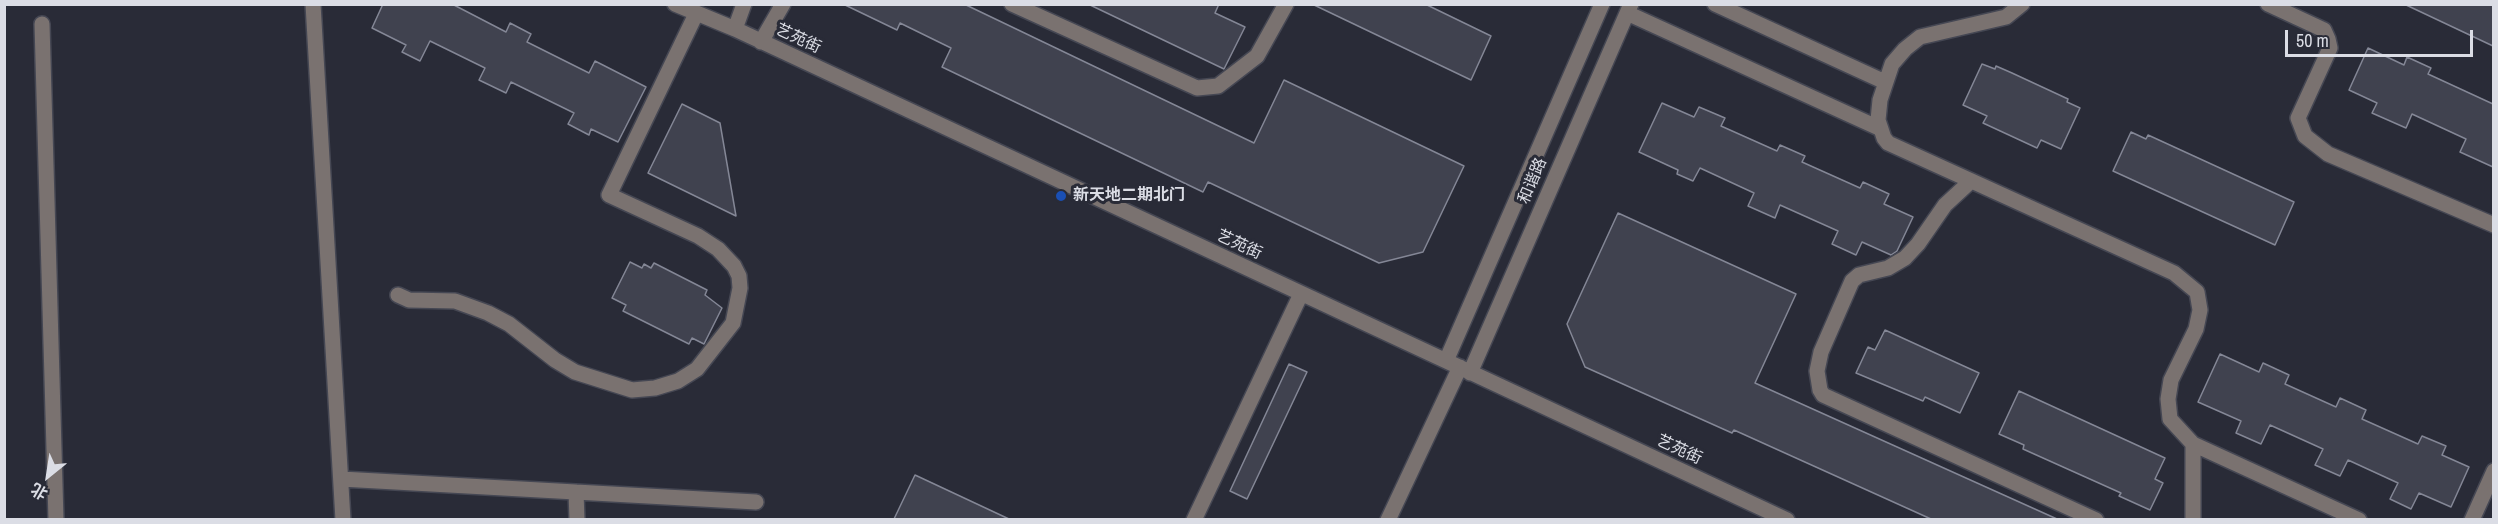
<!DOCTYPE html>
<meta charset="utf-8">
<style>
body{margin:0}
#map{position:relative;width:2498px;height:524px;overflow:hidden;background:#292b37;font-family:"Archivo Narrow","Noto Sans SC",sans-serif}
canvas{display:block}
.frame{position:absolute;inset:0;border:6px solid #dbdde5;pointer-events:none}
.north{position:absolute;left:18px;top:446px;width:60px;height:60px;-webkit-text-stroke:4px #292b37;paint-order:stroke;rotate:210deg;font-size:16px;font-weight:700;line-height:24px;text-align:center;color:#dbdde5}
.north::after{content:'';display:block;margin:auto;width:21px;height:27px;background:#dbdde5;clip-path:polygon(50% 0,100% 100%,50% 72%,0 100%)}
.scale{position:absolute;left:2285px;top:30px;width:188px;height:27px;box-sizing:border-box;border:3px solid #dbdde5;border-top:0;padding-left:8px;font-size:18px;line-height:21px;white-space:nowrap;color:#dbdde5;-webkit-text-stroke:4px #292b37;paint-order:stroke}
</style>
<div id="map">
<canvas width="2498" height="524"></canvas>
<div class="frame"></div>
<div class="north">北</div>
<div class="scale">50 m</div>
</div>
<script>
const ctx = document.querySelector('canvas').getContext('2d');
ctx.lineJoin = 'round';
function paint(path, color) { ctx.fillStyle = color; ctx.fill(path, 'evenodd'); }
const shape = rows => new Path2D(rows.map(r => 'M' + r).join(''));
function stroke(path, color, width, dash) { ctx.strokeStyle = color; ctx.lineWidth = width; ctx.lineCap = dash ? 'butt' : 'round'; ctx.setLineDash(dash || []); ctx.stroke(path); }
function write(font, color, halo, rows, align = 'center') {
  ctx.font = font + ' "Archivo Narrow","Noto Sans SC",sans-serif'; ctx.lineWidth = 6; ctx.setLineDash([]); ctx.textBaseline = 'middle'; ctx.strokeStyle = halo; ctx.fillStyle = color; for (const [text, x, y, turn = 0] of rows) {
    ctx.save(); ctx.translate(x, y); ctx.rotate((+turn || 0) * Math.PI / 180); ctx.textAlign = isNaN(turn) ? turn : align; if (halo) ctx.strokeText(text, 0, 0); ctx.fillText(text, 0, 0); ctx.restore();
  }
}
const building = shape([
 [383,4,452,4,506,32,510,23,531,34,527,42,589,73,595,61,646,87,618,142,591,129,589,135,568,124,574,113,511,82,506,93,479,80,485,68,430,41,420,61,402,52,406,45,372,28,383,4],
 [843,4,964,4,1254,143,1284,80,1464,166,1423,252,1379,263,1208,182,1203,192,942,67,951,48,900,23,897,30,843,4],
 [1088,4,1219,4,1215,13,1245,27,1224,69,1088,4],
 [1312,4,1425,4,1491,36,1471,80,1312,4],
 [2404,4,2493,4,2493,46,2404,4],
 [2368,48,2404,65,2407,57,2431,68,2428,74,2493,104,2493,167,2460,152,2466,139,2412,114,2406,128,2372,113,2377,103,2349,90,2368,48],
 [1982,64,1995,69,1996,66,2012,73,2068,99,2067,102,2080,108,2061,149,2041,140,2037,148,1983,123,1987,116,1963,105,1982,64],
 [1662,103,1694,117,1699,107,1725,118,1721,126,1777,151,1780,145,1805,156,1802,162,1860,188,1863,182,1889,194,1884,204,1913,217,1897,251,1891,255,1862,242,1856,255,1832,244,1838,231,1780,205,1775,218,1748,206,1754,193,1700,168,1693,181,1677,174,1678,170,1639,152,1662,103],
 [682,104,720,123,736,216,648,173,682,104],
 [2131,132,2146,139,2148,135,2294,202,2275,245,2113,171,2131,132],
 [1618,213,1796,294,1755,383,2057,519,1931,519,1734,430,1732,433,1585,367,1567,324,1618,213],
 [630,262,642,268,644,264,651,268,654,263,707,290,705,295,722,308,704,344,692,338,689,344,623,311,626,305,612,298,630,262],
 [1885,330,1979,373,1960,413,1925,397,1923,401,1856,373,1868,347,1875,350,1885,330],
 [2220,354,2259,372,2263,363,2289,375,2285,384,2336,407,2340,398,2366,410,2362,419,2418,444,2422,436,2446,446,2442,455,2469,467,2451,507,2419,493,2411,509,2390,499,2398,483,2348,460,2340,476,2315,465,2323,449,2270,425,2261,444,2236,433,2241,421,2198,402,2220,354],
 [1289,364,1307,372,1247,499,1230,491,1289,364],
 [2019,391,2165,458,2155,479,2163,483,2150,510,2119,496,2121,493,2023,449,2024,445,1999,434,2019,391],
 [915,475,1009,519,894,519,915,475]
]);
const minor = shape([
 [313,4,343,520],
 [675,4,735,29,1787,520],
 [1012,4,1197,88,1218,86,1257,56,1286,4],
 [1715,4,1885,82],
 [2022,4,2006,17,1920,37,1905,49,1892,64,1880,100,1878,120,1884,138,1888,143,2174,273,2197,292,2200,310,2196,329,2171,380,2168,399,2170,419,2193,444,2359,520],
 [2268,4,2324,30,2328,39,2330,48,2298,118,2305,136,2328,154,2494,225],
 [1627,13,1881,129],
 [42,24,56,520],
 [735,29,744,4],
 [761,42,783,4],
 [1971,181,1945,205,1918,244,1905,258,1888,268,1859,275,1852,281,1821,352,1817,371,1820,390,1823,395,2096,520],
 [398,295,409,300,455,301,488,313,509,324,555,360,575,372,632,390,655,388,678,381,697,369,733,323,740,288,739,276,734,266,718,249,698,236,609,195,696,14],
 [1446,361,1602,4],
 [1470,373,1631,4],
 [2193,444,2193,520],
 [341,479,756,502],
 [576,492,577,520],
 [1194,520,1301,294],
 [1388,520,1460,367],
 [2472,520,2494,471]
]);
const markers = [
 [1061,196,6,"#1a4fb4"]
];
const streetNames = [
 ["艺苑街",798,39,25],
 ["和谐路",1533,181,-67],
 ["艺苑街",1239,245,25],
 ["艺苑街",1679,450,25]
];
const poiNames = [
 ["新天地二期北门",1073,196]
];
paint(building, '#40424f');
stroke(building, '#848796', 1.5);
stroke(minor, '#454753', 18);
stroke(minor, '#7a7270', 15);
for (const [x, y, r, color] of markers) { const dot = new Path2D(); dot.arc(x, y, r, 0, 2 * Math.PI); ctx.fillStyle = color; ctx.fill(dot); stroke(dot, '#292b37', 2); }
write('16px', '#dbdde5', '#292b37', streetNames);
write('bold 16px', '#dbdde5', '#292b37', poiNames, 'left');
</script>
